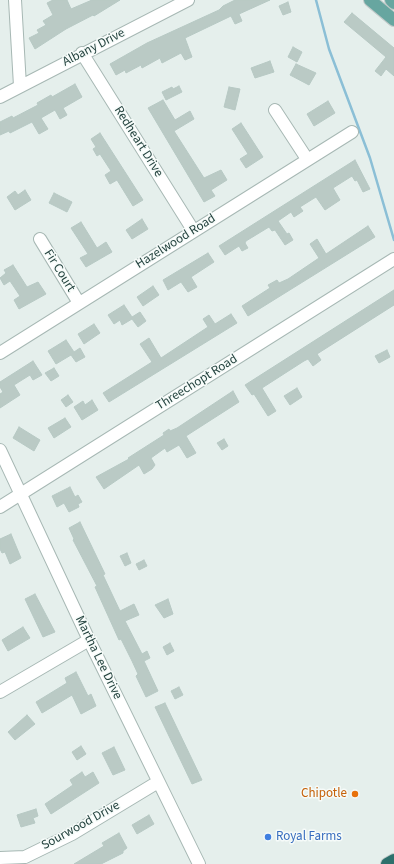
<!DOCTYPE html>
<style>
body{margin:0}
canvas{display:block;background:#e5efec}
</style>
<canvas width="394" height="864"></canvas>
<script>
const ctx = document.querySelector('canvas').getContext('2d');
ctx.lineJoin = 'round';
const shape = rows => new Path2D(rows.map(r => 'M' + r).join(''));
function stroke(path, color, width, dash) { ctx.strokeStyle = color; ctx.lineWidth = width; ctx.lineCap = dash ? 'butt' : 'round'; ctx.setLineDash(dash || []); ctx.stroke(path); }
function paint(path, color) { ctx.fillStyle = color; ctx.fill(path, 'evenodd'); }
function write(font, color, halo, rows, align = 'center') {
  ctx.font = font + ' "Source Sans 3",sans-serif'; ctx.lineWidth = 3; ctx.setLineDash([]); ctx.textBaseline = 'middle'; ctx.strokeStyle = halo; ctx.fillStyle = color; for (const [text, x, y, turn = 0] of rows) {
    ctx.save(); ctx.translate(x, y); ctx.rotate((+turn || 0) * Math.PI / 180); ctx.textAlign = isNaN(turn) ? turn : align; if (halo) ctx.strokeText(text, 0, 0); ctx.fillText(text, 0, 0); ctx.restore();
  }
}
const stream = shape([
 [316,0,329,49,370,158,394,240]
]);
const building = shape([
 [53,0,67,0,71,9,92,0,120,0,94,16,93,15,66,29,35,49,29,38,39,33,37,30,46,25,43,21,53,15,47,3,53,0],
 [235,0,270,0,239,14,242,21,235,24,231,16,185,38,192,57,185,60,181,53,162,63,160,58,142,68,141,65,126,73,125,70,116,75,110,64,147,43,219,10,223,6,235,0],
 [288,2,291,12,283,15,279,6,288,2],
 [352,13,394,48,394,76,386,69,381,76,375,71,386,57,344,22,352,13],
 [293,47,302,52,297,62,288,57,293,47],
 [270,61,274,72,255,78,251,68,270,61],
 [296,64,316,73,309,85,290,75,296,64],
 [75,84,82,97,63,108,67,115,60,119,55,110,41,118,48,129,39,134,32,122,10,133,9,131,0,135,0,122,12,116,13,118,38,105,37,103,51,95,52,97,75,84],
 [179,86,182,92,166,100,162,92,172,87,173,89,179,86],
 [229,87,240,89,235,110,224,107,229,87],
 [163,100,175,120,190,111,194,119,174,131,204,178,221,170,227,180,211,190,215,196,204,202,148,108,163,100],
 [328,101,335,113,314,126,307,114,328,101],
 [241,123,263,157,246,168,240,159,248,154,232,129,241,123],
 [100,133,143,200,133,206,117,180,110,184,105,175,111,171,100,154,97,156,93,149,96,147,91,139,100,133],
 [355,160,370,189,363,192,357,180,355,181,352,176,333,188,340,200,325,210,316,197,300,207,303,211,294,217,291,212,278,221,287,234,289,233,293,240,285,245,275,230,272,231,269,227,246,241,245,243,248,248,242,251,239,246,225,255,219,246,355,160],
 [25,190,31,200,15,210,7,197,15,191,18,195,25,190],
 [54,193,72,202,67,212,49,203,54,193],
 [142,219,148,229,132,239,126,230,142,219],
 [81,222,97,248,106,242,112,252,86,267,80,258,88,254,71,228,81,222],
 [368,226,375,237,248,316,242,306,270,288,268,285,277,280,279,283,288,279,319,258,310,244,317,239,326,254,368,226],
 [208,253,214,262,191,277,197,287,188,292,181,282,168,290,163,280,208,253],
 [13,265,27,287,38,282,46,294,19,309,14,300,20,296,10,281,4,285,0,278,6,273,4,270,13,265],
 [153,286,159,295,143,306,137,297,153,286],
 [394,290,394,305,317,354,321,360,313,366,308,359,304,361,262,388,276,411,268,416,254,394,252,395,245,385,394,290],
 [124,305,132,317,140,312,146,321,138,327,132,319,122,325,120,320,114,324,108,315,124,305],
 [231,314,237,323,109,402,103,393,152,362,140,344,149,338,161,358,208,327,203,319,209,315,215,324,231,314],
 [94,324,100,333,84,344,78,334,94,324],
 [66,340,74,352,80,348,85,357,76,362,71,355,56,364,48,351,66,340],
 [387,350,390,357,379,363,375,356,387,350],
 [33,361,42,375,33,380,30,375,14,385,20,395,0,408,0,394,3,392,0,387,0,382,33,361],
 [54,368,59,376,51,381,45,373,54,368],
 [297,388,302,397,290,405,284,396,297,388],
 [233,391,239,402,186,436,196,453,187,458,179,445,167,452,165,448,151,458,155,465,152,469,144,474,139,465,104,489,96,477,129,459,128,458,164,435,163,433,169,429,170,431,177,428,233,391],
 [68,395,73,402,66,407,61,400,68,395],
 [92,400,98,410,82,420,74,407,83,401,85,405,92,400],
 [65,418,71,427,54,438,48,428,65,418],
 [19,427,40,440,34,451,13,438,19,427],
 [224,439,228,446,222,450,217,443,224,439],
 [70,487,75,497,78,495,82,502,78,504,79,507,69,512,64,503,57,507,52,496,70,487],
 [80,522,105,574,103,575,120,611,134,604,139,615,125,621,142,654,147,651,150,658,144,661,158,691,146,697,136,676,138,674,132,661,121,639,119,640,95,587,97,586,73,540,74,539,69,528,80,522],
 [11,534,21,558,10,564,5,552,2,553,0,549,0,539,11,534],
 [127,553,131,563,125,566,120,556,127,553],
 [144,560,147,566,139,570,136,564,144,560],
 [35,594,55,632,43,637,25,599,35,594],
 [168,599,173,614,164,618,155,605,168,599],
 [23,627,30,638,8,651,2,640,23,627],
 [170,643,174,651,167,655,163,647,170,643],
 [76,672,88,696,91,694,96,706,81,714,72,695,42,713,36,702,67,683,65,678,76,672],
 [179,687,183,695,175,699,171,691,179,687],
 [165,703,202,780,192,784,155,707,165,703],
 [27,715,35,724,15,740,8,732,27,715],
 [81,746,86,754,77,760,72,752,81,746],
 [114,747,125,770,113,775,102,753,114,747],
 [82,772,85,777,93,772,99,783,51,814,45,804,73,785,70,780,82,772],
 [36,809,38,816,33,818,35,823,21,827,17,815,36,809],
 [149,815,154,824,137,834,132,825,149,815],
 [119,833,127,848,123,851,123,853,101,864,74,864,104,846,102,843,119,833]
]);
const minor = shape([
 [15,0,20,86],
 [82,53,193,230],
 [0,97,188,0],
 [275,110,307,159],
 [40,239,79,303],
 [0,353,352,132],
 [0,450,89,640,199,864],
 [0,507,394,259],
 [0,692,89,640],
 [0,858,25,857,72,834,158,782]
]);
const major = shape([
 [370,0,394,20],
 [391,0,394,3]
]);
const highway = shape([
 [387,864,394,860]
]);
const markers = [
 [355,794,4,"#e8710a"],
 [268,837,4,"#3f7fe0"]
];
const streetNames = [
 ["Albany Drive",94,48,-27],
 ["Redheart Drive",138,142,58],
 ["Hazelwood Road",176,242,-32],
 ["Fir Court",59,271,58],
 ["Threechopt Road",197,383,-32],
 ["Martha Lee Drive",98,658,64],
 ["Sourwood Drive",81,826,-29]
];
const foodNames = [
 ["Chipotle",347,794]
];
const shopNames = [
 ["Royal Farms",276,837]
];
stroke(stream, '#8bbfd6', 2.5);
paint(building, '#bacac5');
stroke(building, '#b7c9c4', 1);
stroke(minor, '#a7b8b4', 14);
stroke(major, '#c1cac9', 14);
stroke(highway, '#c1cac9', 14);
stroke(minor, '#fff', 12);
stroke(major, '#67a6a0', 12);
stroke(highway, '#2d706c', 12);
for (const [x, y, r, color] of markers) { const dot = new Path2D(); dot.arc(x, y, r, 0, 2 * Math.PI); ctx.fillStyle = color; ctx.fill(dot); stroke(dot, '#f6fbf9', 1.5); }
write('13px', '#23423e', '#f6fbf9', streetNames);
write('13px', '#c56008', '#f6fbf9', foodNames, 'right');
write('13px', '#366cbe', '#f6fbf9', shopNames, 'left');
</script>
